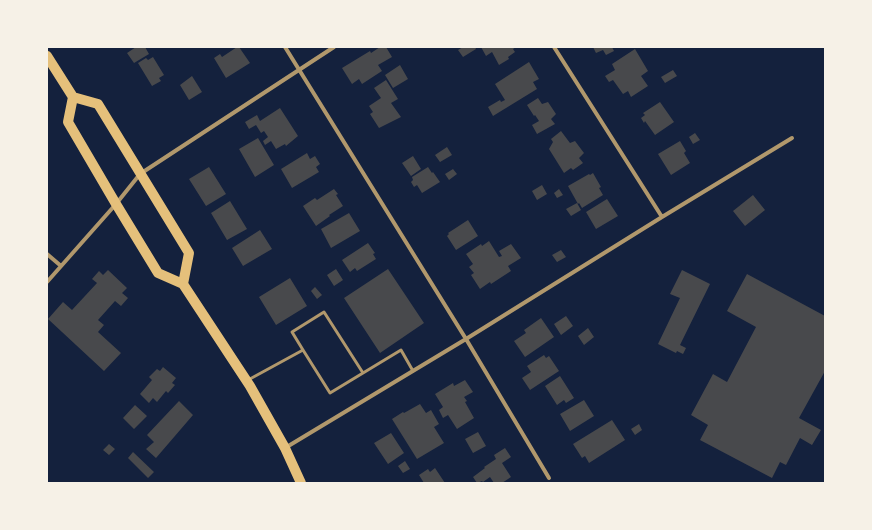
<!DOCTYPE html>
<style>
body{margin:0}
#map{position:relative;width:872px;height:530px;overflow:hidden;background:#14213d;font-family:"Asap Condensed",sans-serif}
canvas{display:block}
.frame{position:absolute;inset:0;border:48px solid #f6f1e7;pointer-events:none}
</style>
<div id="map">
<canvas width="872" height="530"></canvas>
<div class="frame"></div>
</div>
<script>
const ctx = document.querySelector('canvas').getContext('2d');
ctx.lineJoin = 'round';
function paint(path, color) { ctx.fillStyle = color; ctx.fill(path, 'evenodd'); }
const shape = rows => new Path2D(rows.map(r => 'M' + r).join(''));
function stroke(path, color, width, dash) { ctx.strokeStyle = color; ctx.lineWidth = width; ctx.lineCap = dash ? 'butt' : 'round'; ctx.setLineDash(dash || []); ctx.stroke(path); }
const building = shape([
 [136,47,145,47,149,54,134,63,127,53],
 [237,47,239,47,250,63,226,78,214,58,220,54,222,57],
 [380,47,386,47,392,57,378,65,382,71,362,84,359,79,352,84,342,68,370,51,371,53],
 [463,47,475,47,476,49,463,57,458,50],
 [481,47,516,47,513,49,515,52,508,57,509,59,499,65,492,52,486,56],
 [593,47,612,47,614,51,606,55,603,50,596,53],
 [635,49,648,71,641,76,648,86,631,97,628,91,623,94,613,80,609,82,605,76,615,70,612,64],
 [153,57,164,75,159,78,161,81,152,86,138,63,146,58,148,60],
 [529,62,539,79,533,82,537,89,493,116,488,107,500,100,501,102,505,100,495,84],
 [400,65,408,79,393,88,385,75],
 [673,70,677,76,665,83,661,77],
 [192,76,202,92,189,100,180,85],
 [386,80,398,99,391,103,401,117,379,128,370,114,373,112,369,106,381,98,374,88],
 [538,98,542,104,548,102,556,114,551,119,555,124,537,134,532,125,539,121,535,115,534,116,527,105],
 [660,102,674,122,655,135,645,121,644,123,641,118,645,115,643,113],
 [280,108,298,136,286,146,285,144,276,149,271,141,265,145,263,141,268,137,264,131,261,133,256,125,249,129,245,122,257,115,260,121],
 [561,131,570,143,575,141,584,153,579,158,583,163,573,170,571,168,564,173,549,149,553,142,551,139],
 [695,133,700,140,693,144,689,137],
 [258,138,274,165,255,177,239,149],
 [680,141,686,151,684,153,690,163,671,175,658,154],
 [447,147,452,155,440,162,435,155],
 [307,153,310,159,315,156,320,164,316,167,319,172,292,188,281,169],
 [413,156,421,169,411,176,402,163],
 [209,167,226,194,206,206,189,179],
 [428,167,432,173,433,172,440,182,422,193,417,185,414,187,411,182,413,180,412,177],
 [453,169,457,174,449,180,445,174],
 [593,173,601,187,599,188,603,195,582,208,579,203,578,204,568,186,589,174,590,175],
 [542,185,547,194,537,200,532,191],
 [334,189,338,194,336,195,343,206,329,215,330,216,316,226,303,206,315,198,317,200],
 [559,189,563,195,557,198,554,193],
 [753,195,765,210,745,226,733,211],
 [607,199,618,216,596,229,586,212],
 [230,201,247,229,227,240,211,213],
 [577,203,581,210,571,216,566,209],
 [349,213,360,231,331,248,321,229],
 [468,220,478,236,456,250,447,236,449,234,448,233],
 [260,230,272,249,243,266,232,248],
 [489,241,499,257,502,256,499,251,511,244,521,258,508,266,511,271,491,284,490,282,480,289,471,275,474,273,469,267,473,264,466,254,481,244,482,246],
 [368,243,375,253,373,254,376,259,357,271,355,268,350,272,342,260],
 [561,250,566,257,557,262,552,255],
 [336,269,343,280,334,286,327,275],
 [388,269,424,323,380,353,344,298],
 [108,270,127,288,122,293,128,298,121,306,115,301,98,320,104,325,98,332,121,353,104,371,48,319,63,302,72,310,97,283,92,279,99,271,103,275],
 [682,270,710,284,680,345,686,348,683,354,677,351,676,353,658,344,680,298,670,294],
 [747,274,825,316,825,371,799,418,821,430,812,445,800,438,786,465,780,462,772,478,700,440,708,425,691,415,713,374,727,382,756,327,727,311],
 [290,278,307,306,276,325,259,297],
 [315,287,322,295,317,299,311,291],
 [566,316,573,326,561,335,554,324],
 [541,318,554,337,525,357,514,341,526,333,524,330],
 [588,328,594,337,584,345,578,336],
 [544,355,546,358,549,356,559,371,530,390,522,378,531,372,527,366],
 [163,367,176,378,172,383,175,385,168,393,166,391,157,402,153,398,149,403,140,394,152,380,149,377,157,369,160,371],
 [560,376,574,398,566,403,564,400,557,405,545,386],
 [465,380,473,392,464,397,467,401,465,402,474,418,457,429,448,415,443,418,439,410,443,407,435,394,453,383,454,386],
 [584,400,594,416,570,431,560,414],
 [179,401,193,415,156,458,146,449,154,442,147,435],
 [420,404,426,413,431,410,439,424,434,427,444,443,417,459,392,419,403,412,404,413],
 [135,405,147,416,134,429,123,418],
 [612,420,625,440,589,463,585,456,582,458,573,444],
 [639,424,642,430,635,435,631,429],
 [478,432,486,446,473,453,465,439],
 [391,433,404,453,388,464,374,443],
 [109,444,115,449,109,455,103,450],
 [505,448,511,457,502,463,511,477,502,483,494,483,490,477,483,482,482,481,477,483,473,477,485,468,484,467,496,459,494,455],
 [133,452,154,472,148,478,128,458],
 [405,461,410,469,403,473,398,466],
 [435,468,445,483,424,483,419,475,428,469,430,472]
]);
const service = shape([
 [363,373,401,350,413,371],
 [248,380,303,350,292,332,324,312,363,373,330,393,303,350]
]);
const minor = shape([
 [285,47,466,339,549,478],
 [554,47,662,217],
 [47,254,61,266],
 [47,282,116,204,140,174,334,47],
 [285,448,466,339,662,217,792,138]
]);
const primary = shape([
 [47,56,73,97,98,104,189,253,183,284],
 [73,97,68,122,116,204,158,273,183,284,250,386,285,448,301,483]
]);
paint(building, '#48494c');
stroke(service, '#b1986c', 3);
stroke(minor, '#b1986c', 4);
stroke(primary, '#e5c07b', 10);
</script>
